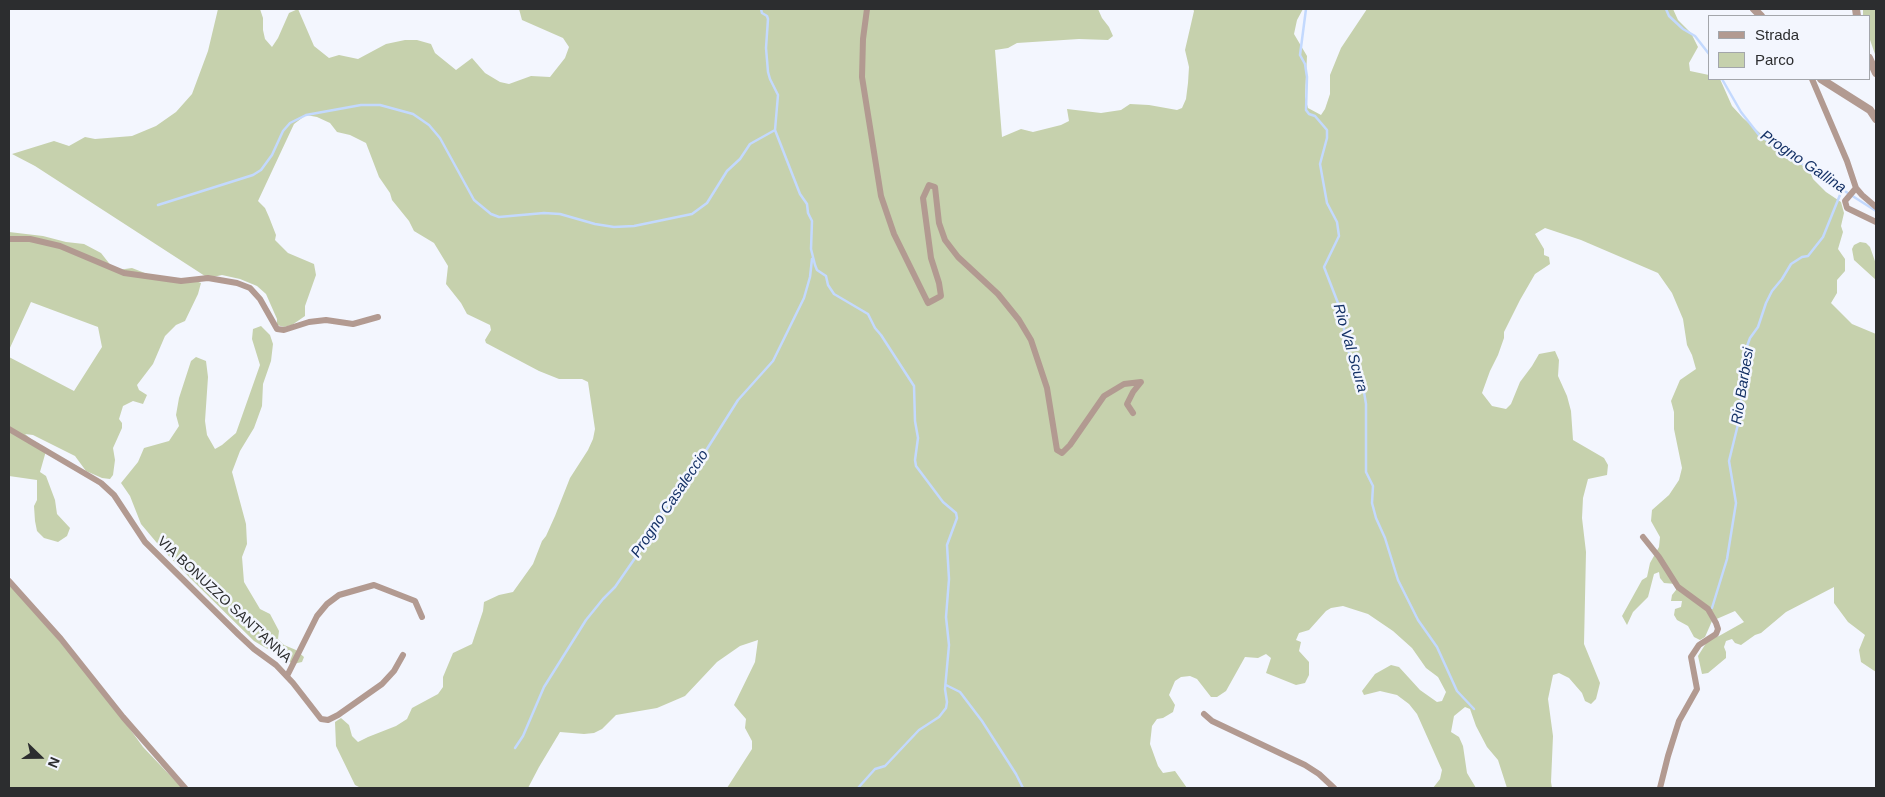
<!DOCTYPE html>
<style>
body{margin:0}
#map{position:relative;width:1885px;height:797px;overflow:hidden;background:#f3f6fe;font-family:Helvetica,sans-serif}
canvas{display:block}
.frame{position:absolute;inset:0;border:10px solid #2c2d2f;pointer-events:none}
.legend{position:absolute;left:1708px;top:15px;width:162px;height:65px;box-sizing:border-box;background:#f3f6fe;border:1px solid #a3a6ab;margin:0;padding:6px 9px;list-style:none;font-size:15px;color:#2c2d2f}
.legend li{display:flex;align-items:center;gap:10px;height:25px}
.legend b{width:25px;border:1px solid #a3a6ab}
.north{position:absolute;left:15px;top:732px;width:50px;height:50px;-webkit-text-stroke:4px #f3f6fe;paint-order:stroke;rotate:112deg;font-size:14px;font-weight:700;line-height:20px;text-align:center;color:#2c2d2f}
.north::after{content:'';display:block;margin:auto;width:18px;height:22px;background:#2c2d2f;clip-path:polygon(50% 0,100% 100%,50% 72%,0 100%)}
</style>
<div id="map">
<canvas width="1885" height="797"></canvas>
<div class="frame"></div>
<ul class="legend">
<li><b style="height:6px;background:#b29a91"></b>Strada</li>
<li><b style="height:14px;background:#c6d1ad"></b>Parco</li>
</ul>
<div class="north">N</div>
</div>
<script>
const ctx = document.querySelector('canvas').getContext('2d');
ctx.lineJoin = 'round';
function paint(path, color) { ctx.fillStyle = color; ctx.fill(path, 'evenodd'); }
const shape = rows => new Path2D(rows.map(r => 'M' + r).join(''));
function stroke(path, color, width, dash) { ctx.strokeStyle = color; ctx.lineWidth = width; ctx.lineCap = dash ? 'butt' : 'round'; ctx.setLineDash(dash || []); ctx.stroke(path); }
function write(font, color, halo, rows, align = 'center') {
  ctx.font = font + ' Helvetica,sans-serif'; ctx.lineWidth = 5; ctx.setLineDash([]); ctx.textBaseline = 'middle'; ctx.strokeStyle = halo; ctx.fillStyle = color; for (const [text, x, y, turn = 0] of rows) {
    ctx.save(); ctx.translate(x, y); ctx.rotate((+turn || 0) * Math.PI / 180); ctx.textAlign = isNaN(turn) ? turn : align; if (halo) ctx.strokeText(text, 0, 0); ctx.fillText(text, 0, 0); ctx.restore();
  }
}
const green = shape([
 [218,9,260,9,263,18,263,30,265,39,272,47,278,38,289,13,298,9,314,46,329,58,339,55,358,59,386,44,405,40,417,40,431,44,435,53,456,70,472,58,485,73,500,82,509,84,531,76,550,77,565,58,569,47,563,38,522,20,519,9,1098,9,1102,18,1109,27,1113,36,1108,40,1079,39,1017,43,1008,48,995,50,1002,137,1021,129,1033,132,1061,125,1069,121,1067,109,1101,113,1121,110,1130,104,1149,105,1177,110,1182,108,1186,99,1188,83,1189,67,1185,50,1194,11,1193,9,1303,9,1297,20,1294,34,1307,56,1305,97,1308,108,1321,115,1325,109,1330,94,1330,75,1341,48,1367,9,1673,9,1678,20,1691,33,1698,47,1689,63,1690,71,1709,75,1709,79,1720,79,1732,106,1743,118,1788,158,1814,171,1811,174,1813,179,1826,192,1841,202,1844,213,1841,226,1843,232,1838,249,1845,259,1845,271,1837,280,1837,293,1831,303,1852,324,1876,334,1876,672,1861,662,1859,650,1865,635,1848,622,1834,603,1834,587,1786,612,1761,633,1755,635,1741,645,1735,643,1732,639,1726,641,1724,647,1726,652,1726,658,1708,673,1702,674,1698,656,1708,640,1719,636,1744,622,1735,611,1712,621,1705,637,1700,640,1694,637,1688,626,1677,620,1674,615,1675,609,1681,607,1682,601,1671,601,1672,595,1676,590,1676,584,1664,583,1660,578,1659,572,1654,574,1648,597,1633,612,1627,625,1622,616,1642,580,1647,577,1650,563,1659,547,1660,537,1651,521,1652,510,1669,495,1679,480,1682,468,1674,429,1674,412,1671,401,1680,380,1696,369,1692,355,1687,345,1683,319,1672,293,1658,273,1581,240,1545,228,1535,234,1544,249,1544,255,1549,257,1550,264,1535,274,1520,300,1504,332,1504,338,1498,355,1490,371,1482,393,1492,406,1506,409,1511,404,1520,382,1532,366,1539,354,1555,351,1559,360,1558,376,1567,396,1571,411,1573,440,1604,458,1608,465,1607,475,1588,479,1583,498,1582,518,1586,552,1584,644,1600,683,1596,699,1591,704,1585,701,1582,693,1569,678,1559,673,1553,675,1548,699,1553,736,1551,782,1552,788,1507,788,1498,760,1487,747,1476,726,1470,709,1465,707,1454,716,1451,732,1459,737,1463,746,1467,773,1476,788,1433,788,1440,779,1442,770,1417,714,1409,704,1397,695,1380,691,1364,695,1362,691,1375,674,1391,665,1399,667,1420,690,1437,702,1442,701,1446,692,1438,677,1426,668,1412,648,1393,631,1368,614,1343,606,1331,608,1326,611,1309,630,1299,633,1296,640,1301,642,1299,651,1309,662,1309,675,1305,683,1296,685,1266,673,1271,658,1266,654,1258,658,1245,657,1226,691,1217,697,1211,697,1197,679,1190,676,1181,677,1175,681,1169,695,1175,705,1173,712,1163,718,1157,719,1152,726,1150,744,1158,766,1163,773,1175,771,1187,788,727,788,752,749,752,741,745,728,746,719,734,705,755,662,758,640,740,646,717,662,685,696,657,708,616,715,602,729,594,733,584,734,560,732,539,767,528,788,361,788,355,785,336,746,335,722,341,718,349,725,352,736,358,742,368,737,396,726,407,719,412,708,438,694,443,687,443,677,453,653,472,644,483,611,484,602,499,595,513,592,533,564,542,541,546,536,555,516,570,478,588,450,593,439,595,429,588,382,582,379,559,379,539,371,486,343,485,340,491,330,490,325,467,314,461,303,446,284,448,266,434,243,414,231,409,221,392,200,390,193,379,177,366,143,350,135,337,132,330,123,317,117,306,115,294,124,258,201,265,208,269,217,276,235,275,240,288,253,314,264,316,275,305,306,305,316,292,325,284,327,277,325,277,319,266,294,257,286,240,279,222,275,208,278,35,166,12,154,54,141,69,146,85,137,95,139,132,136,156,126,176,112,192,94,208,51],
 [1863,9,1876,9,1876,57,1869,37,1869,16,1863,16],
 [9,232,43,236,66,242,84,244,101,253,112,267,118,270,132,268,155,277,196,281,201,283,198,294,185,321,176,325,165,336,153,364,137,385,139,390,147,395,143,404,133,401,123,406,119,419,122,423,122,428,113,448,115,460,113,475,110,479,102,478,86,471,75,456,33,435,25,434,46,451,40,472,46,476,55,500,57,514,70,528,67,536,58,542,44,538,37,531,35,521,34,506,37,500,37,480,9,476,9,357,74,391,102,347,98,327,31,302,9,350],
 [1860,242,1866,243,1870,247,1876,264,1876,280,1854,260,1852,249,1854,245],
 [261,326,270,335,273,344,271,361,263,384,262,406,254,428,240,451,232,472,246,524,247,544,242,557,244,582,260,609,270,614,279,631,278,639,284,645,296,650,304,657,302,662,293,664,254,641,190,578,162,549,141,524,130,496,121,483,138,462,144,448,169,441,179,426,176,415,179,398,191,361,196,357,206,361,208,377,205,421,207,435,215,449,222,445,236,433,260,365,252,339,253,329],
 [9,583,100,688,143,747,182,788,9,788]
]);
const stream = shape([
 [761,9,762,13,767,16,768,19,766,48,768,72,770,79,778,95,775,130,800,194,807,204,808,213,812,221,811,249,815,265,817,270,826,276,828,285,834,294,868,314,875,328,881,335,914,386,915,421,918,438,915,460,916,466,943,502,956,513,957,518,947,545,949,579,946,617,949,645,945,689,947,702,946,708,939,717,919,730,885,766,875,769,858,788],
 [1306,9,1300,55,1305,64,1307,77,1306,110,1309,114,1315,116,1327,130,1327,138,1320,164,1327,203,1337,222,1339,236,1324,267,1343,316,1345,342,1364,392,1366,404,1366,472,1373,486,1372,503,1376,518,1385,538,1398,580,1418,620,1437,647,1457,691,1474,709],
 [1666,9,1669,16,1683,29,1695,36,1709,54],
 [1722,79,1741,112,1759,135,1785,153,1876,211],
 [158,205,253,175,261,170,272,155,283,131,290,123,306,115,361,105,380,105,413,114,429,125,440,138,474,200,491,214,499,217,544,213,560,214,595,224,614,227,634,226,692,214,707,203,727,171,740,159,750,144,775,130],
 [1712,608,1727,559,1736,503,1729,461,1741,412,1741,390,1746,349,1750,338,1758,327,1766,303,1772,291,1782,279,1791,264,1802,257,1808,256,1823,237,1842,190],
 [946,685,960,692,982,721,1016,774,1023,788],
 [515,748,523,736,544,687,586,620,603,599,615,587,642,548,658,517,693,471,738,400,773,361,804,298,810,277,812,259]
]);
const minor = shape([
 [867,9,863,39,862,77,881,196,894,234,928,303,941,296,939,283,931,258,923,198,929,185,935,187,939,223,945,240,958,257,998,294,1019,320,1031,340,1047,388,1057,450,1062,453,1070,445,1104,396,1124,384,1141,382,1133,392,1127,404,1133,413],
 [1812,79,1847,161,1856,188,1862,195,1876,207],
 [1856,188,1845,201,1847,208,1876,222],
 [9,239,30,239,60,246,124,273,181,281,208,278,237,283,250,288,260,299,277,329,284,330,309,322,326,320,353,324,378,317],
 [9,429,101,483,114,495,145,542,239,635,254,649,276,665,293,683,321,719,328,720,338,715,382,684,394,671,403,655],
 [1643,537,1659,557,1678,587,1708,609,1716,623,1718,629,1716,634,1699,645,1691,657,1697,689,1679,721,1668,756,1660,788],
 [9,581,61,639,123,717,185,788],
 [287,676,317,616,327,604,339,595,374,585,415,601,422,617],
 [1204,714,1212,721,1305,765,1319,774,1334,788]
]);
const tertiary = shape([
 [1754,9,1761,16],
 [1856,9,1857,16],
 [1869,58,1876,73],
 [1821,79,1870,110,1876,119]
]);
const streetNames = [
 ["VIA BONUZZO SANT'ANNA",224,600,43]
];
const waterNames = [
 ["Progno Gallina",1803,162,34],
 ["Rio Val Scura",1350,348,74],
 ["Rio Barbesi",1743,386,-81],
 ["Progno Casaleccio",670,504,-56]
];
paint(green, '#c6d1ad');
stroke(stream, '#c3d9fe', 2.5);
stroke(minor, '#b29a91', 6);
stroke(tertiary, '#b29a91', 8);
write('14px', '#2c2d2f', '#f3f6fe', streetNames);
write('italic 15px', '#143166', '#f3f6fe', waterNames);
</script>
